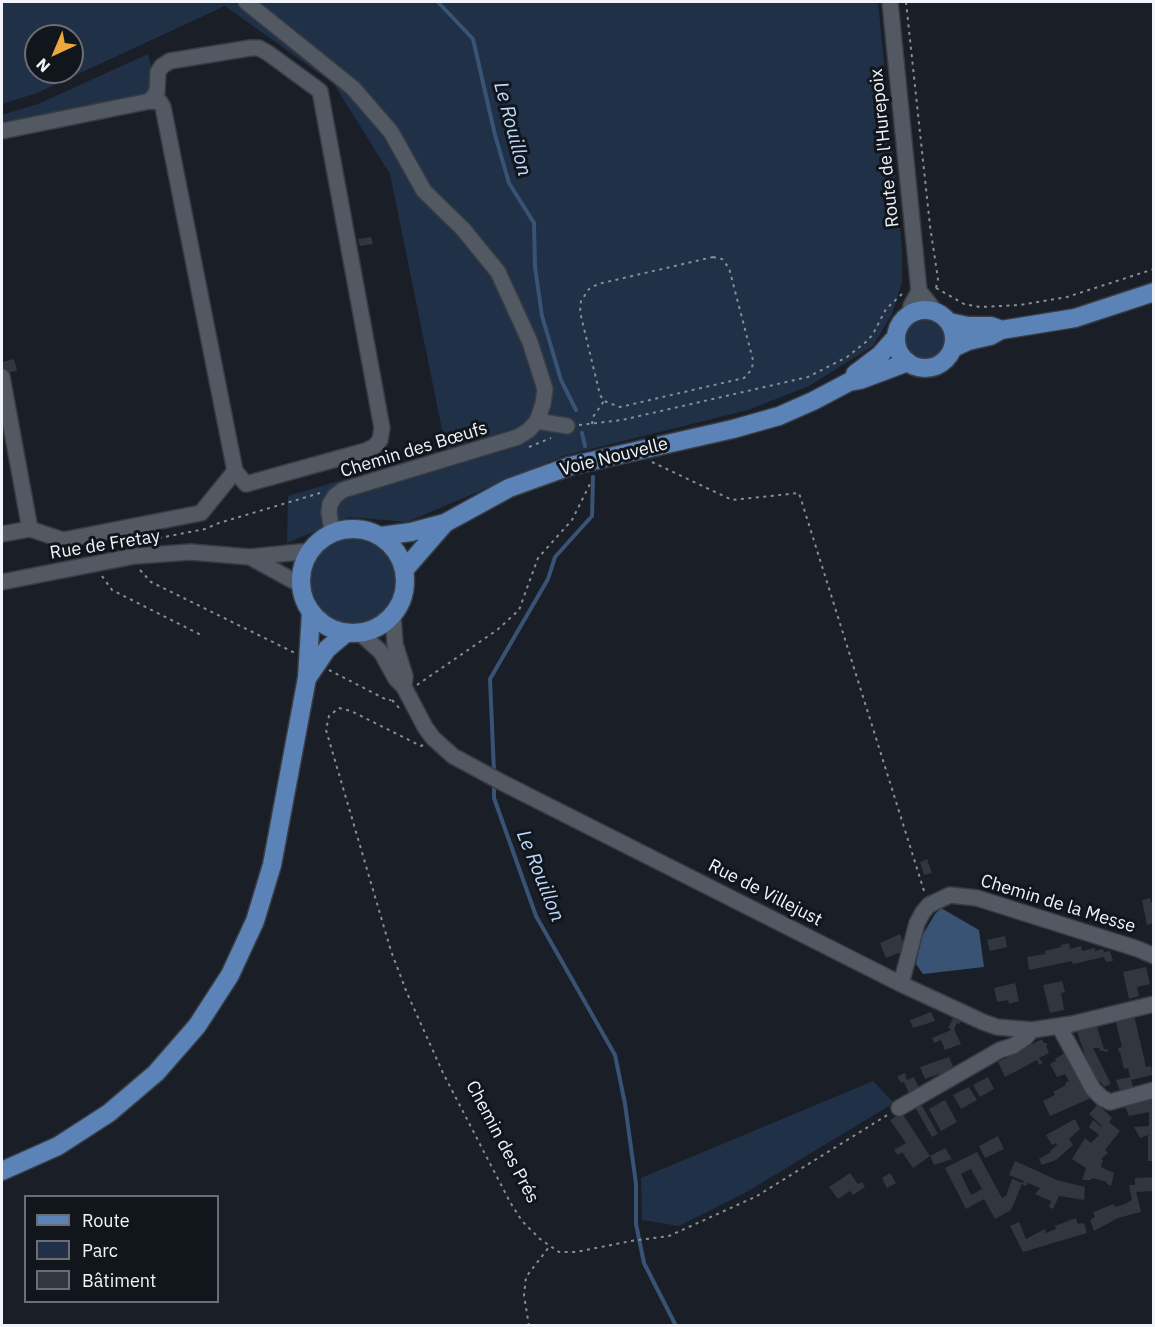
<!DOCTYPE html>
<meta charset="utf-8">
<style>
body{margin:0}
#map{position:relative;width:1155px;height:1327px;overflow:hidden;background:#1a1f27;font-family:"IBM Plex Sans",sans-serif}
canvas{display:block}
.frame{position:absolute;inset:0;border:3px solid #f1f4fa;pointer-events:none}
.legend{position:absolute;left:24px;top:1195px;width:195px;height:108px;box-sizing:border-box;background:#11161d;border:2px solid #6b6f75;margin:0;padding:8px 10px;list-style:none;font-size:18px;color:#f1f4fa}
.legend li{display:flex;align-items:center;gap:12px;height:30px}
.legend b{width:30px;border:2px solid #6b6f75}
.north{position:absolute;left:24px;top:24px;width:60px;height:60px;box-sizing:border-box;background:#11161d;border:2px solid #6b6f75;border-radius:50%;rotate:224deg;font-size:16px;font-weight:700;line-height:24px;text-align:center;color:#f1f4fa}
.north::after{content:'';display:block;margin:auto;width:21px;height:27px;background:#eca93a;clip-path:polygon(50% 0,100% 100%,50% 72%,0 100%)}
</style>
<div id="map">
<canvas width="1155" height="1327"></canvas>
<div class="frame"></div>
<ul class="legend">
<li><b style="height:8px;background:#5b83b7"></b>Route</li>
<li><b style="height:16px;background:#1f3047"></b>Parc</li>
<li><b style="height:16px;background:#31373e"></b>Bâtiment</li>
</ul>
<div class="north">N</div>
</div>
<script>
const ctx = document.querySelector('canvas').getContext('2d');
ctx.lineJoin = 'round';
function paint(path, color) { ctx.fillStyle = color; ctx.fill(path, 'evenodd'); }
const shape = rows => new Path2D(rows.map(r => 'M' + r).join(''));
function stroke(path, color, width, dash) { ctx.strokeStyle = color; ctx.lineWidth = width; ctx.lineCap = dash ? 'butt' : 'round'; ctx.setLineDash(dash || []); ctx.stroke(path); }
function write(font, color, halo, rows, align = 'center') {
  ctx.font = font + ' "IBM Plex Sans",sans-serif'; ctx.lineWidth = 6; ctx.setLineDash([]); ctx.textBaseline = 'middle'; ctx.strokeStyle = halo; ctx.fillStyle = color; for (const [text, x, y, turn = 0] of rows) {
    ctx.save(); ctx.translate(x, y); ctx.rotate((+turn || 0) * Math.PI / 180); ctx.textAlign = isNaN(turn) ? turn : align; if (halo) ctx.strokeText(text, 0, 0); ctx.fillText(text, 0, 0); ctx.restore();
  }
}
const green = shape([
 [2,2,878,2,902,249,902,282,892,314,873,346,809,386,748,410,563,456,407,522,349,517,287,543,288,496,446,449,390,174,334,84,225,6,37,93,2,104],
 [36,36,72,36,72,72,36,72],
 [148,54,154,76,151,93,2,126,2,115,38,104],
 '902 340a23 23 0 1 1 46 0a23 23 0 1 1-46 0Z',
 '308 582a45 45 0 1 1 90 0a45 45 0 1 1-90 0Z',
 [873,1081,894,1103,743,1194,679,1226,642,1220,641,1178]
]);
const water = shape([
 [941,908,979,930,984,967,923,974,916,964,922,936,935,914]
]);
const stream = shape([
 [438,2,473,39,495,135,509,183,534,223,535,267,542,316,561,380,576,410],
 [582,433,585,446],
 [494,772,490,679,548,579,555,557,592,516,593,477],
 [494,783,494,798,536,916,615,1055,625,1104,636,1184,636,1224,644,1263,676,1326]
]);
const building = shape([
 [371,237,373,244,360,246,358,239],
 [14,359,17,371,4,373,2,362],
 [927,859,932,873,924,875,920,862],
 [1150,898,1151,902,1154,901,1154,923,1147,925,1142,900],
 [900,934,906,950,886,958,880,943],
 [1005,936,1007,947,990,951,987,940],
 [1069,943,1070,949,1081,946,1082,951,1095,948,1095,951,1103,949,1104,952,1110,951,1113,961,1106,962,1104,957,1073,964,1072,961,1029,970,1027,957,1045,954,1045,951,1061,947,1061,945],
 [1146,967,1150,984,1137,987,1139,996,1129,999,1123,972],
 [1062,981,1065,992,1061,993,1064,1010,1050,1013,1043,985],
 [1015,983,1019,1001,1009,1004,1008,1000,997,1002,994,988],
 [1133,1011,1146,1067,1151,1066,1152,1075,1131,1080,1134,1090,1121,1094,1116,1080,1130,1077,1128,1068,1124,1069,1120,1052,1119,1053,1118,1048,1122,1047,1115,1018],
 [931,1012,935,1021,913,1028,910,1020],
 [953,1018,961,1022,959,1024,957,1023,954,1029,961,1044,945,1050,941,1040,934,1043,932,1038,951,1030,948,1028],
 [1096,1024,1104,1049,1108,1049,1107,1052,1099,1050,1100,1048,1093,1048,1111,1084,1104,1087,1101,1082,1099,1083,1092,1074,1077,1032],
 [1042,1039,1044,1043,1048,1044,1046,1046,1049,1053,1039,1058,1043,1063,1039,1065,1037,1060,1005,1077,998,1062],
 [1065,1053,1091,1098,1050,1116,1043,1101,1055,1095,1053,1092,1066,1085,1065,1083,1069,1081,1065,1074,1057,1077,1050,1064,1056,1061,1055,1059],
 [949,1057,954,1069,940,1077,939,1074,925,1079,920,1067],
 [905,1073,907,1080,914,1077,920,1091,910,1096,904,1082,901,1083,898,1078,898,1076],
 [988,1077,994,1089,980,1097,973,1085],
 [969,1087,977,1100,961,1109,953,1095],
 [1154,1096,1154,1161,1148,1161,1148,1135,1140,1138,1134,1127,1149,1126,1149,1112,1129,1116,1125,1107],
 [945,1100,957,1122,941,1131,929,1109],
 [921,1104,938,1134,932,1137,915,1107],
 [1098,1104,1112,1118,1109,1122,1120,1131,1105,1150,1108,1153,1101,1159,1103,1160,1101,1167,1114,1173,1111,1186,1107,1184,1107,1182,1092,1178,1091,1180,1082,1180,1086,1168,1072,1159,1085,1138,1091,1143,1099,1135,1089,1127,1093,1120,1101,1127,1102,1126,1089,1114],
 [902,1113,930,1156,913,1168,902,1152,898,1155,894,1150,906,1143,890,1120],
 [1075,1119,1080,1129,1069,1139,1073,1145,1056,1160,1042,1165,1039,1159,1051,1152,1050,1151,1057,1145,1056,1143,1052,1145,1046,1135],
 [998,1136,1004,1149,985,1158,979,1146],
 [945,1148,952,1159,934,1165,930,1156],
 [977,1152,1002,1198,1006,1196,1012,1179,1023,1183,1024,1181,1009,1175,1015,1161,1057,1180,1085,1187,1084,1200,1059,1196,1053,1209,1049,1207,1051,1201,1035,1194,1040,1188,1028,1183,1026,1186,1022,1184,1011,1210,995,1219,984,1199,966,1209,945,1168],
 [971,1169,982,1189,971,1195,961,1174],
 [850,1173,858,1184,862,1182,865,1187,853,1195,850,1191,838,1199,829,1187],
 [890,1173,896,1183,887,1188,882,1178],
 [1154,1177,1154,1191,1136,1192,1141,1212,1118,1218,1094,1231,1090,1220,1095,1217,1093,1212,1114,1204,1115,1207,1125,1204,1132,1200,1129,1185,1135,1185,1135,1178],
 [1076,1218,1078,1224,1084,1223,1087,1233,1023,1252,1010,1226,1019,1222,1026,1239,1045,1229,1046,1233,1056,1229,1055,1226]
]);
const path = shape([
 [906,2,930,226,938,279,936,288],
 [713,257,722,259,729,268,753,360,752,369,744,378,620,407,604,401,600,395,580,312,581,301,589,289,598,284,713,257],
 [936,288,964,304,980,307,1020,305,1067,297,1154,269],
 [592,424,593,417,604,401],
 [579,425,622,420,808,377,847,357,867,341,873,334,886,309,902,294],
 [529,447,551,438],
 [652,462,732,500,799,493,925,894],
 [144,541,205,529,219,523,320,493],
 [140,570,151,582,295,653],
 [102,576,112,590,203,636],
 [329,670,387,700,391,700],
 [417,685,497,630,519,610,538,558,572,520,591,482],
 [392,700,400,709],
 [423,745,421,746,351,711,339,708,329,716,326,730,391,951,407,993,443,1073,510,1202,522,1221,540,1239,559,1252,576,1252,631,1241,669,1236,757,1196,889,1114],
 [529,1326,524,1295,526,1277,549,1247]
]);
const minor = shape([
 [246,2,353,88,391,132,424,191,463,229,498,272,530,342,545,389,543,404,537,421,529,430,518,437,343,490,335,496,330,504,329,512,332,532],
 [890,2,919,291],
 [250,48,259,48,268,53,320,91,382,428,380,440,374,447,365,451,246,484,235,471,163,107,160,102,150,101,157,92,158,72,162,66,170,61,250,48],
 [2,131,150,101],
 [919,291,936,312],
 [911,314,911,306,919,291],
 [2,377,30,529,63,540,201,513,235,471],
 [537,421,567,426],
 [2,534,30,529],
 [250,557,301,585],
 [2,582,135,556,191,552,250,557,310,551],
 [393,616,395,644,405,676,404,687],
 [360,633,381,652,396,679,404,687,425,727,433,738,453,756,503,783,901,984,983,1022,997,1027,1032,1030,1072,1024,1154,1004],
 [901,984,917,923,923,912,929,905,950,895,977,898,1138,949,1154,956],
 [1059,1026,1093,1089,1102,1098,1110,1102,1154,1090],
 [899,1108,1000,1050,1013,1046,1026,1037,1032,1030]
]);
const major = shape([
 '896 339a29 29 0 1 1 58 0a29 29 0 1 1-58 0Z',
 [949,322,968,326,991,326,999,329],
 [953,348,968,341,990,336,1001,330,1075,318,1154,292],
 [855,374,880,355,896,337],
 '301 581a52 52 0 1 1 104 0a52 52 0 1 1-104 0Z',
 [381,536,411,532,445,523,509,488,570,466,733,429,779,416,813,401,849,382,860,380,908,362],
 [405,569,445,523],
 [308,677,327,649,346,633],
 [2,1171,58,1146,109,1113,156,1073,197,1026,230,975,255,921,272,865,307,678,311,613]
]);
const streetNames = [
 ["Route de l'Hurepoix",885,148,-96],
 ["Chemin des Bœufs",414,450,-17],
 ["Voie Nouvelle",614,457,-14],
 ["Rue de Fretay",105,545,-9],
 ["Rue de Villejust",765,893,27],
 ["Chemin de la Messe",1058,904,17],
 ["Chemin des Prés",502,1142,62]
];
const waterNames = [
 ["Le Rouillon",512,129,75],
 ["Le Rouillon",540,876,68]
];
paint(green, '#1f3047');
paint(water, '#395375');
stroke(stream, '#395375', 4);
paint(building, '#31373e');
stroke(minor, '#393d43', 18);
stroke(major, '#393d43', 21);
stroke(path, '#898d94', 2, [3, 4.5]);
stroke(minor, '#535962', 15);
stroke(major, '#5b83b7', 18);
write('18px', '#f1f4fa', '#11161d', streetNames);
write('italic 20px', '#bfd9fd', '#11161d', waterNames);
</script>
